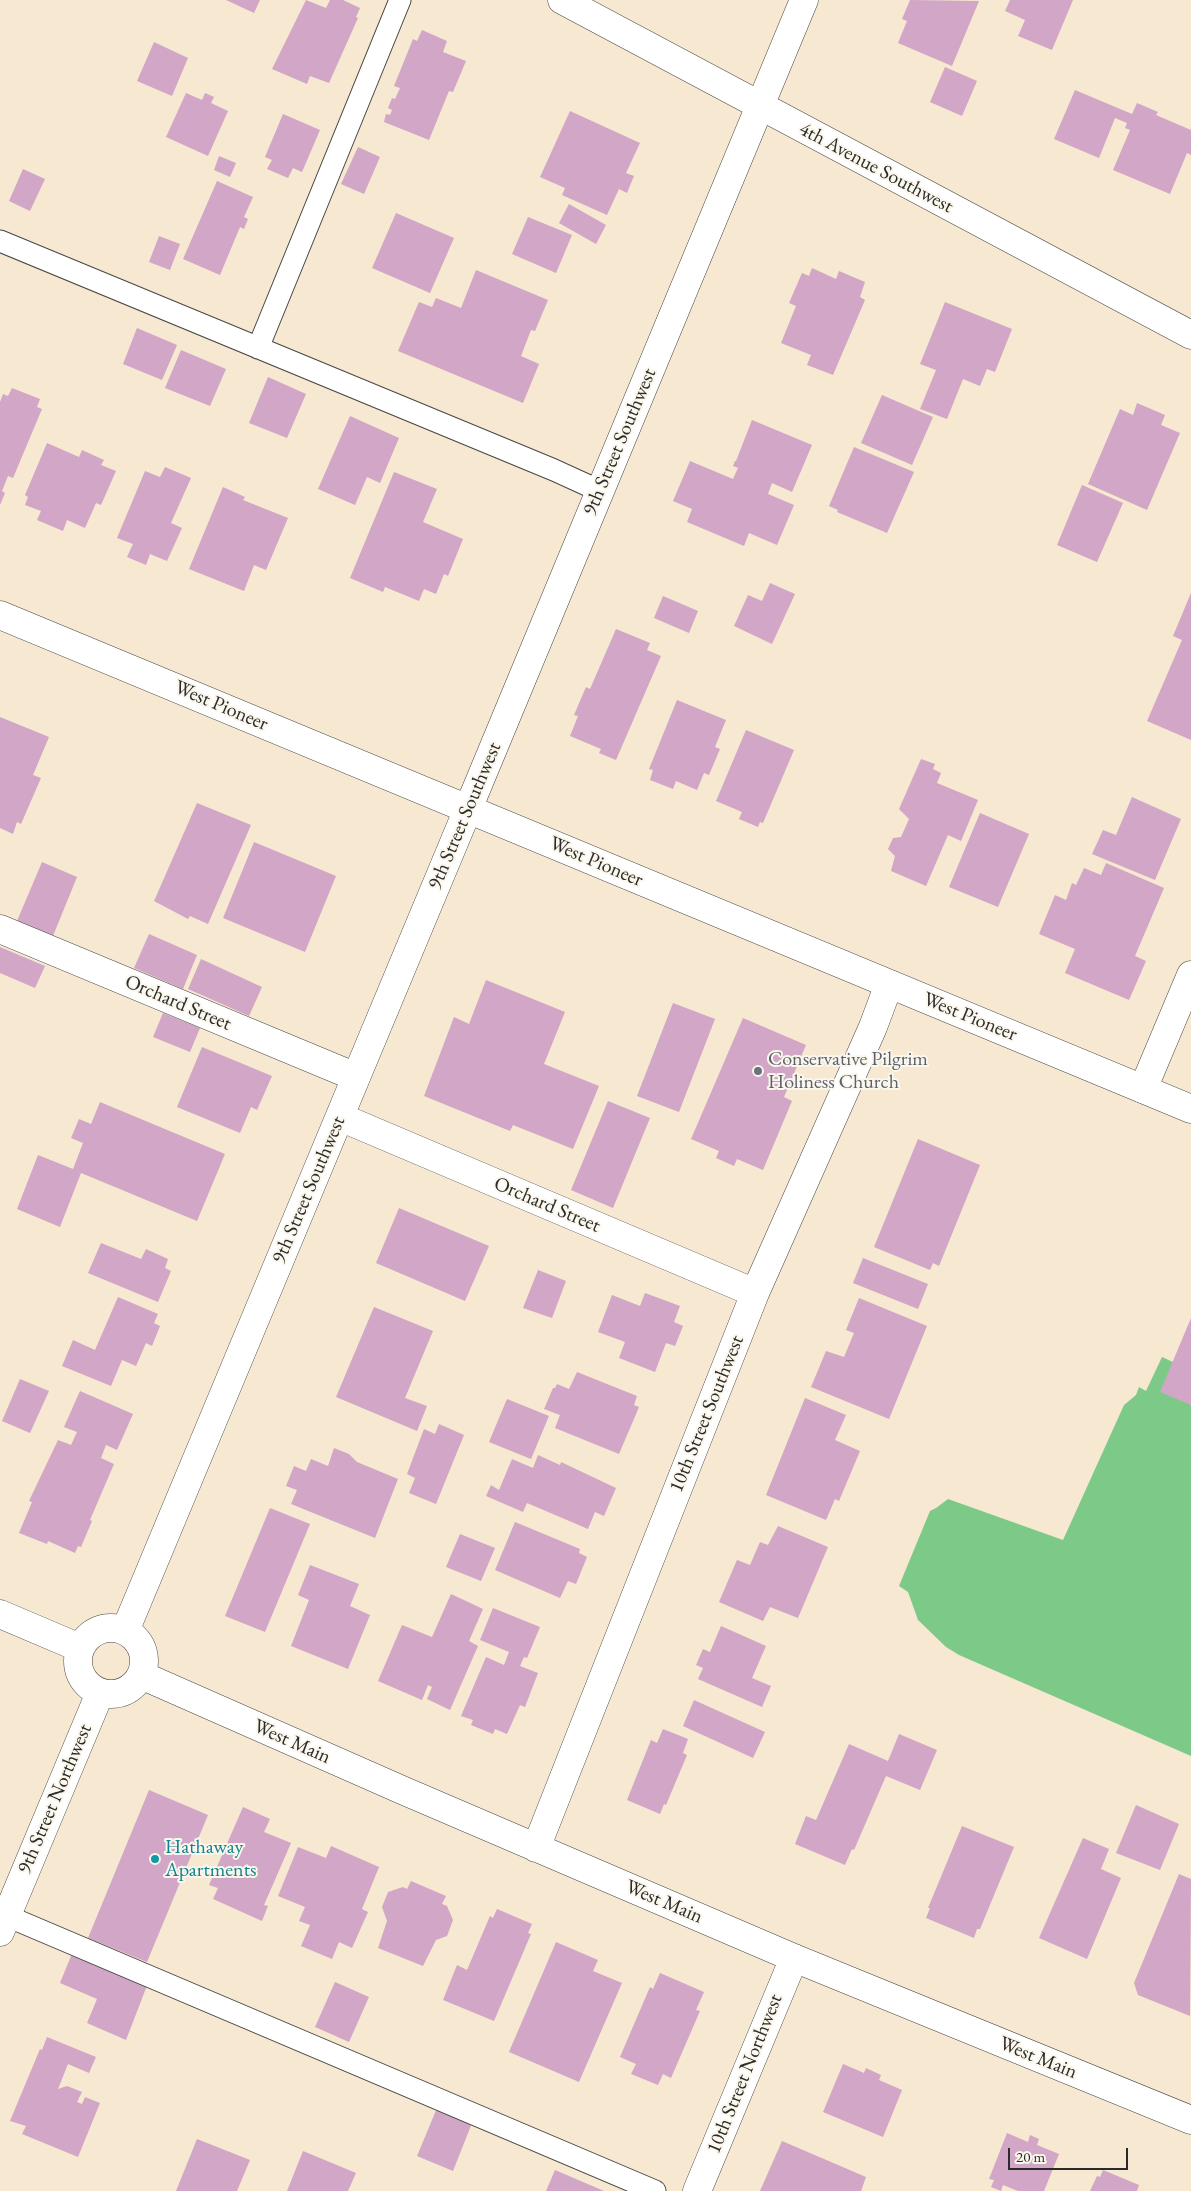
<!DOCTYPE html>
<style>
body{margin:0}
#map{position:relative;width:1191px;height:2191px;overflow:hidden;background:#f6e8d1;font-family:"EB Garamond",serif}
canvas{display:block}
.scale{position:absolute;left:1008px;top:2148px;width:120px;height:22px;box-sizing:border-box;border:2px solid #2b2b2b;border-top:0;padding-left:6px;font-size:15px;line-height:18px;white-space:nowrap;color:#2b2b2b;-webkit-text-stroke:4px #fbf7ec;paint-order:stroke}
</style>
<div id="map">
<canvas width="1191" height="2191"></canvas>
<div class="scale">20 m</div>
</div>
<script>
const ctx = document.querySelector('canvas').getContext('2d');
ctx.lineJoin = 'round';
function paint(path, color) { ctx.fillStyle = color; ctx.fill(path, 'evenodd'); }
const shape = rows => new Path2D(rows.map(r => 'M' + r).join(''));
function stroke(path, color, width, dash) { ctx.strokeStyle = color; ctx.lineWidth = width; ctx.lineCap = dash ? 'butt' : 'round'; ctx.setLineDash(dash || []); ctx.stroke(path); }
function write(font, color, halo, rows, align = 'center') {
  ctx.font = font + ' "EB Garamond",serif'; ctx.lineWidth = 4; ctx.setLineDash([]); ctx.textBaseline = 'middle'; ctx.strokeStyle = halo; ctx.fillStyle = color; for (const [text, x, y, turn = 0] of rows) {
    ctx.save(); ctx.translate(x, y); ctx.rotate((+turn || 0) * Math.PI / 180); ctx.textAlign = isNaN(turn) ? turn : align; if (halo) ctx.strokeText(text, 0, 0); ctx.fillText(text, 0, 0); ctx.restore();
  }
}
const green = shape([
 [1162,1357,1173,1362,1191,1405,1191,1756,959,1655,946,1647,918,1620,908,1592,899,1586,930,1511,936,1508,948,1499,1063,1540,1124,1405,1136,1395,1139,1387,1146,1391]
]);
const building = shape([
 [226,0,260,0,254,13],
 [306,0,326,8,330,0,343,0,360,8,356,17,358,18,329,83,310,76,307,84,272,69],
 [910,0,979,1,952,66,898,43,907,21,902,19],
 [1010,0,1073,0,1052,50,1018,36,1025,20,1005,11],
 [422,30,447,41,443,52,466,61,453,92,449,91,429,140,384,122,386,114,390,115,392,110,388,108,392,98,395,99,400,88,394,86,413,39,417,41],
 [154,42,188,58,172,96,137,81],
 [945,67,977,81,962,116,930,102],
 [1075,90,1132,114,1137,103,1158,112,1156,115,1191,130,1191,155,1187,153,1170,194,1113,170,1130,130,1125,128,1127,123,1115,118,1099,158,1054,139],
 [186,93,202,100,205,93,214,97,211,103,228,111,208,156,166,137],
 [570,111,640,143,626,173,634,176,627,193,619,189,607,215,562,195,565,188,540,177],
 [283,114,320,130,302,172,293,168,288,178,267,169,272,160,265,157],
 [358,147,380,157,364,194,341,184],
 [219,156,236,163,230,177,214,170],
 [23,169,45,179,30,211,9,201],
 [217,181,253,197,244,217,248,219,244,229,240,227,220,275,183,259],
 [569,204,606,225,596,244,559,223],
 [396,213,454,238,430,293,372,268],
 [528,217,572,235,556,273,512,254],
 [159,236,180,244,170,270,149,262],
 [812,268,836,279,839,271,865,282,860,297,865,300,833,375,807,365,811,355,781,343,796,306,789,303,802,273,809,276],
 [476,270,548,300,535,331,531,330,521,356,539,364,523,403,398,351,419,302,432,307,436,298,461,308],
 [945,302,1012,329,995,372,987,369,980,386,963,379,947,419,920,409,936,370,920,364],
 [137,328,177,345,162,380,123,364],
 [181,350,226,369,210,406,165,388],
 [268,377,306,394,287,438,249,423],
 [12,388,40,399,37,407,42,409,13,478,8,476,2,491,5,493,0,505,0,402,3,394,8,396],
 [882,395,933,417,912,465,861,443],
 [1137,403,1165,415,1161,425,1180,433,1147,510,1088,484,1120,409,1133,415],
 [350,416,399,438,380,483,367,477,355,505,318,489],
 [752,420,812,445,792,492,772,483,768,494,794,505,777,545,749,533,744,546,687,522,692,509,673,501,690,461,733,479,738,468,733,466,735,461,736,461],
 [47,443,79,457,82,450,104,460,101,465,116,471,101,505,96,503,85,528,67,520,63,531,37,520,41,511,25,505,28,497,25,495],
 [854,447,914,472,887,533,837,512,838,510,829,506],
 [165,467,191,478,171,523,182,528,167,561,150,554,146,565,127,557,133,544,117,538,145,471,160,477],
 [394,472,437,489,423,522,463,539,448,576,444,574,436,594,424,589,419,601,385,587,383,592,350,578],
 [1082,485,1123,503,1097,562,1057,545],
 [223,487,245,497,243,500,288,518,266,570,254,565,244,591,189,569],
 [770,583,795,594,772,644,734,626,748,595,762,601],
 [1191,593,1191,740,1147,721,1182,640,1173,636],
 [663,596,698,611,689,633,654,618],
 [616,629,650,643,647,650,661,656,616,760,599,753,601,749,570,736,578,716,574,715,586,687,590,689],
 [677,700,726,720,715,747,720,749,709,775,704,773,697,790,676,781,673,789,650,780,653,770,649,769],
 [0,717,49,737,33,775,41,778,21,824,17,822,13,834,0,828],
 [746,730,794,750,763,823,760,822,758,827,739,819,742,812,716,801],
 [921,759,935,764,933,769,941,773,937,783,978,800,961,841,948,835,926,886,891,871,895,856,888,849,893,838,901,837,909,819,899,809],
 [1132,797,1181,819,1155,880,1092,854,1103,830,1116,835],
 [197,803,251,825,208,924,190,916,188,919,154,901],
 [980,813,1029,834,998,907,949,887],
 [254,842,336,876,305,952,223,918],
 [42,862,77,877,53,936,17,921],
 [1106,863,1164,888,1135,956,1146,961,1129,1000,1065,973,1075,949,1039,934,1055,895,1066,900,1072,883,1076,885,1084,868,1101,875],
 [149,934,197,955,183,989,134,968],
 [0,947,45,966,35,988,0,973],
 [201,959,262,987,249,1016,188,989],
 [486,980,565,1012,544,1064,599,1086,573,1149,513,1125,510,1131,424,1096,454,1017,469,1024],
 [673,1003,715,1019,679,1112,637,1096],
 [163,1013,200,1028,190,1052,153,1037],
 [743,1018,806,1045,784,1097,792,1101,763,1170,737,1159,734,1166,716,1158,719,1151,691,1139],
 [202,1047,272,1076,257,1110,251,1107,240,1133,177,1107],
 [608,1101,650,1118,613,1208,571,1190],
 [100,1102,225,1154,197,1221,81,1173,60,1227,17,1209,38,1155,73,1169,83,1143,71,1138,79,1119,91,1124],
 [918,1139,980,1165,939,1266,933,1263,930,1270,874,1247],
 [399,1208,489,1246,465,1301,376,1263],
 [101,1243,141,1259,146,1249,168,1259,165,1268,171,1271,158,1302,88,1273],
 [863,1258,928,1284,918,1309,853,1283],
 [538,1270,566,1281,552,1318,523,1308],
 [645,1293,680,1306,674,1322,683,1326,675,1346,666,1343,655,1372,619,1358,625,1342,598,1332,612,1295,640,1306],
 [118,1297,158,1314,154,1323,160,1326,152,1346,146,1343,136,1366,122,1360,111,1386,62,1366,73,1340,95,1350],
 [859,1298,927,1326,889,1419,811,1387,826,1351,844,1357,854,1333,846,1330],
 [374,1307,433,1331,405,1398,427,1406,417,1431,336,1397],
 [1191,1318,1191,1405,1160,1392],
 [577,1372,637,1396,634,1405,639,1407,619,1454,555,1428,560,1415,544,1409,553,1388,555,1388,557,1384,569,1389],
 [20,1379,49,1391,30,1433,2,1421],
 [80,1391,133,1414,117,1450,106,1445,101,1458,114,1464,90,1520,92,1521,81,1547,78,1546,75,1553,48,1541,47,1544,19,1533,32,1502,29,1501,58,1440,71,1445,77,1432,64,1427],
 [805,1398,846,1415,835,1440,860,1451,839,1501,835,1499,826,1520,766,1495],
 [507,1399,549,1416,531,1459,489,1442],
 [439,1424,464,1435,436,1504,409,1493,415,1478,407,1474,424,1429,435,1434],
 [334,1448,349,1454,357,1462,398,1479,375,1538,291,1504,297,1490,286,1486,294,1466,306,1471,311,1459,328,1466],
 [538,1455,560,1465,561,1462,616,1488,604,1516,595,1512,588,1529,527,1503,523,1512,486,1496,491,1485,499,1490,512,1459,533,1468],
 [270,1508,310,1524,265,1632,225,1616],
 [515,1522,580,1549,579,1553,587,1557,576,1584,568,1581,560,1598,495,1570],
 [778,1526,828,1547,798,1618,770,1607,763,1621,719,1602,737,1560,750,1565,760,1542,768,1545],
 [460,1534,495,1548,481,1581,446,1567],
 [310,1565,359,1584,350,1606,370,1615,348,1669,291,1646,309,1600,298,1595],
 [451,1594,483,1609,469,1641,478,1646,450,1710,427,1699,432,1687,428,1685,422,1700,378,1681,402,1625,432,1637],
 [493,1608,540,1627,527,1658,524,1657,520,1666,538,1673,525,1707,520,1705,507,1734,495,1729,493,1734,471,1725,473,1720,461,1716,486,1657,504,1665,509,1652,480,1640],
 [721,1626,766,1646,752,1678,771,1686,762,1707,698,1679,703,1668,696,1665,703,1649,710,1652],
 [694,1700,765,1732,753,1758,683,1726],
 [663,1729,688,1739,683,1753,687,1755,666,1805,664,1804,660,1814,627,1800,651,1740,657,1743],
 [899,1734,937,1750,920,1790,886,1776,854,1850,852,1849,845,1865,795,1844,806,1816,816,1820,849,1744,888,1761],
 [149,1790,208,1815,147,1962,88,1938],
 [1136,1805,1179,1824,1160,1870,1116,1853],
 [243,1807,270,1819,264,1832,291,1843,264,1905,268,1906,262,1921,213,1899,218,1888,209,1885],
 [962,1826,1014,1847,980,1929,977,1929,974,1938,926,1918,930,1908,928,1908],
 [1083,1838,1109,1849,1101,1869,1121,1878,1087,1959,1039,1938],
 [331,1846,379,1867,362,1909,368,1912,352,1948,339,1942,332,1959,301,1946,310,1925,299,1921,305,1907,278,1896,298,1847,326,1858],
 [1179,1874,1191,1879,1190,2016,1138,1995,1134,1983],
 [411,1881,446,1896,442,1904,447,1906,453,1920,447,1936,436,1940,423,1966,378,1948,387,1921,382,1907,388,1892,403,1887,407,1889],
 [497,1909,532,1924,528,1933,531,1934,494,2021,443,2000,457,1965,467,1970,490,1916,493,1918],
 [556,1942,598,1960,593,1971,622,1983,579,2082,509,2052],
 [73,1951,148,1983,126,2040,87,2023,97,1999,60,1983],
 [660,1973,704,1992,696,2010,700,2011,671,2078,663,2074,658,2085,631,2074,636,2064,620,2057,650,1987,653,1989],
 [335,1982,369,1997,349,2042,315,2027],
 [47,2037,96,2057,89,2073,68,2064,58,2089,67,2086,82,2092,77,2102,82,2104,85,2097,100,2103,78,2157,22,2134,26,2126,10,2121,40,2049,42,2050],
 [843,2064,864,2073,866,2068,881,2075,879,2080,902,2090,883,2137,823,2112],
 [437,2108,472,2123,453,2171,417,2156],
 [1007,2133,1028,2142,1030,2135,1039,2139,1037,2145,1059,2154,1044,2191,1018,2191,1003,2185,1001,2191,991,2187,994,2180,989,2179],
 [197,2139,250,2160,237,2191,176,2191],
 [782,2141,866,2177,861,2191,760,2191],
 [303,2151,356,2173,348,2191,287,2191],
 [555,2170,604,2191,546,2191],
 [1103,2170,1139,2185,1137,2191,1090,2191,1097,2176,1100,2177]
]);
const lane = shape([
 [0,241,554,470,600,491],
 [258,348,400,0],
 [7,1916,655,2191]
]);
const street = shape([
 [562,0,1191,335],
 [0,929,356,1077],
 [1143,1089,1191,975],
 [340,1117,755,1293],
 [0,1614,80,1648],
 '78 1661a33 33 0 1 1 66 0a33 33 0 1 1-66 0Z',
 [125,1631,468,809],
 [141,1675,402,1790,794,1958,1191,2120],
 [536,1848,755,1293,873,1027,889,984],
 [0,1932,100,1693],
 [697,2191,794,1958]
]);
const secondary = shape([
 [0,615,1191,1109],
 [468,809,804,0]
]);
const markers = [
 [758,1071,5,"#6b7280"],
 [155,1859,5,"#0f9aa8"]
];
const streetNames = [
 ["4th Avenue Southwest",876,168,28],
 ["9th Street Southwest",620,442,-67],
 ["West Pioneer",221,706,23],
 ["9th Street Southwest",465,816,-67],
 ["West Pioneer",596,862,23],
 ["Orchard Street",178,1003,23],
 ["West Pioneer",970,1017,22],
 ["9th Street Southwest",309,1190,-67],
 ["Orchard Street",547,1205,23],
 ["10th Street Southwest",707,1414,-68],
 ["West Main",292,1742,24],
 ["9th Street Northwest",55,1799,-67],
 ["West Main",664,1902,23],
 ["West Main",1038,2058,22],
 ["10th Street Northwest",745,2074,-68]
];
const worshipNames = [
 ["Conservative Pilgrim",768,1060],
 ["Holiness Church",768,1083]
];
const cultureNames = [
 ["Hathaway",165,1848],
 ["Apartments",165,1871]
];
paint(green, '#7dca88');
paint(building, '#d1a6c6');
stroke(lane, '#494744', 23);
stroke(street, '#494744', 29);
stroke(secondary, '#494744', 29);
stroke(lane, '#fff', 21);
stroke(street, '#fff', 28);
stroke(secondary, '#fff', 28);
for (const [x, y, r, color] of markers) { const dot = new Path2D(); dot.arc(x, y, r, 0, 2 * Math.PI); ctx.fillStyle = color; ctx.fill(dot); stroke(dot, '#fbf7ec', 2); }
write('20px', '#2b2b2b', '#fbf7ec', streetNames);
write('20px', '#5b616d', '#fbf7ec', worshipNames, 'left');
write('20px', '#0d838f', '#fbf7ec', cultureNames, 'left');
</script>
